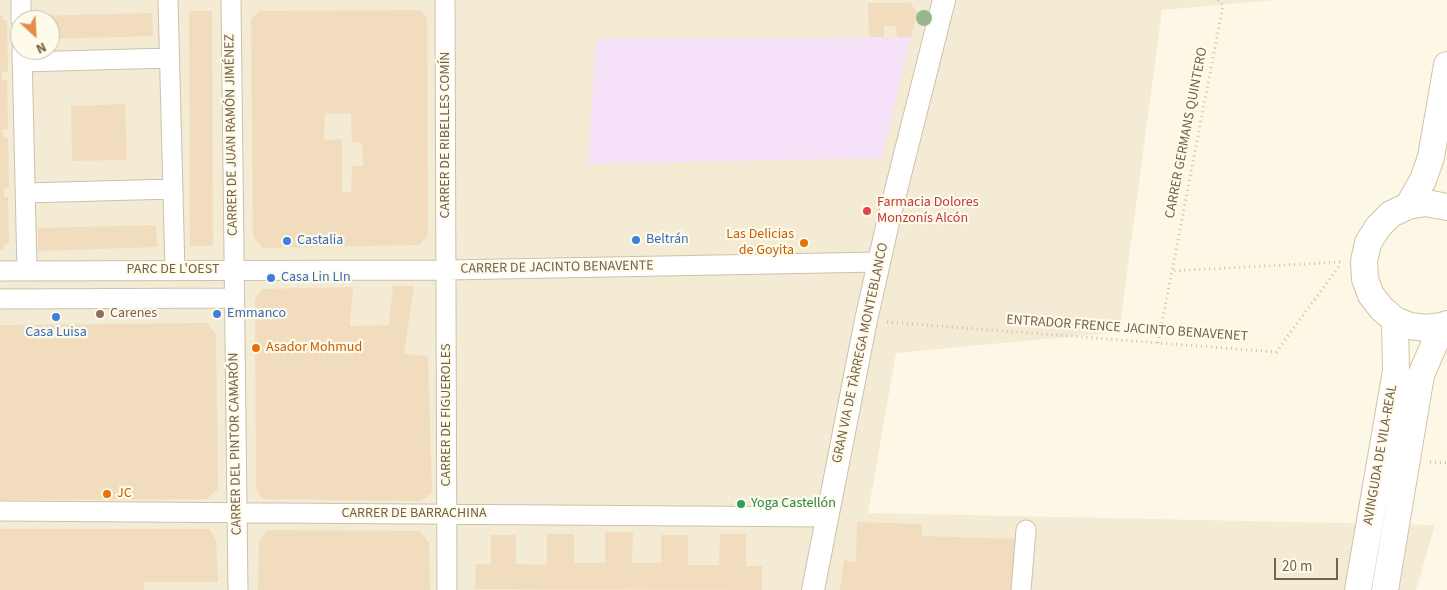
<!DOCTYPE html>
<meta charset="utf-8">
<style>
body{margin:0}
#map{position:relative;width:1447px;height:590px;overflow:hidden;background:#fcf8e5;font-family:"Source Sans 3",sans-serif}
canvas{display:block}
.north{position:absolute;left:10px;top:10px;width:50px;height:50px;box-sizing:border-box;background:#fffbeb;border:1px solid #c7beab;border-radius:50%;rotate:155deg;font-size:14px;font-weight:700;line-height:20px;text-align:center;color:#74624a}
.north::after{content:'';display:block;margin:auto;width:18px;height:22px;background:#e48e4b;clip-path:polygon(50% 0,100% 100%,50% 72%,0 100%)}
.scale{position:absolute;left:1274px;top:558px;width:64px;height:22px;box-sizing:border-box;border:2px solid #74624a;border-top:0;padding-left:6px;font-size:15px;line-height:18px;white-space:nowrap;color:#74624a;-webkit-text-stroke:4px #fffbeb;paint-order:stroke}
</style>
<div id="map">
<canvas width="1447" height="590"></canvas>
<div class="north">N</div>
<div class="scale">20 m</div>
</div>
<script>
const ctx = document.querySelector('canvas').getContext('2d');
ctx.lineJoin = 'round';
function paint(path, color) { ctx.fillStyle = color; ctx.fill(path, 'evenodd'); }
const shape = rows => new Path2D(rows.map(r => 'M' + r).join(''));
function stroke(path, color, width, dash) { ctx.strokeStyle = color; ctx.lineWidth = width; ctx.lineCap = dash ? 'butt' : 'round'; ctx.setLineDash(dash || []); ctx.stroke(path); }
function write(font, color, halo, rows, align = 'center') {
  ctx.font = font + ' "Source Sans 3",sans-serif'; ctx.lineWidth = 4.5; ctx.setLineDash([]); ctx.textBaseline = 'middle'; ctx.strokeStyle = halo; ctx.fillStyle = color; for (const [text, x, y, turn = 0] of rows) {
    ctx.save(); ctx.translate(x, y); ctx.rotate((+turn || 0) * Math.PI / 180); ctx.textAlign = isNaN(turn) ? turn : align; if (halo) ctx.strokeText(text, 0, 0); ctx.fillText(text, 0, 0); ctx.restore();
  }
}
const residential = shape([
 [0,0,1274,0,1162,10,1119,332,896,353,868,513,1435,525,1416,590,0,590],
 [20,20,50,20,50,50,20,50]
]);
const education = shape([
 [911,37,882,158,588,164,596,39]
]);
const building = shape([
 [868,3,910,3,917,12,911,37,897,37,896,26,884,26,884,37,869,37],
 [421,10,427,19,428,235,419,245,263,248,253,237,251,19,260,11],
 [325,113,351,114,352,142,362,143,363,166,352,166,351,192,342,192,342,139,324,140],
 [189,11,212,11,213,246,190,246],
 [152,13,153,36,50,39,50,20,36,20,36,16],
 [0,16,3,16,3,20,7,20,8,71,2,72,2,80,7,80,8,129,3,129,4,138,8,138,9,187,4,188,4,197,8,197,9,244,4,245,4,250,0,250],
 [125,104,127,160,72,161,71,106],
 [156,225,157,247,38,251,38,228],
 [393,286,414,286,404,354,428,356,432,492,421,501,262,499,256,488,255,300,262,289,353,287,350,326,389,325],
 [207,323,216,334,218,489,207,499,0,500,0,325],
 [857,522,922,524,922,536,1020,539,1016,590,840,590,844,560,856,562],
 [0,529,209,529,216,540,218,582,144,582,144,590,0,590],
 [267,530,420,531,429,543,430,590,258,590,259,541],
 [605,532,633,532,632,563,661,563,661,535,688,535,688,565,719,565,720,534,746,534,746,566,762,566,762,590,475,589,476,564,491,564,491,535,516,535,516,564,547,565,547,534,574,534,574,563,605,563]
]);
const path = shape([
 [1218,0,1223,6,1172,271,1341,262],
 [887,322,1276,352,1340,265],
 [1158,343,1172,271],
 [1430,462,1447,463]
]);
const minor = shape([
 [21,0,21,20],
 [168,0,175,271],
 [231,0,238,590],
 [445,0,447,590],
 [22,50,27,271],
 [22,62,170,58],
 [25,193,173,189],
 [0,271,447,270,879,262],
 [0,299,234,298],
 [0,511,828,517],
 [1021,590,1026,530]
]);
const tertiary = shape([
 [813,590,866,320,889,218,944,0]
]);
const secondary = shape([
 [1408,206,1423,180,1431,157,1447,65],
 [1447,207,1426,203,1408,206,1391,214,1378,227,1368,243,1364,261,1365,279,1371,295,1382,309,1395,320,1410,326,1426,328,1442,326,1447,324],
 [1358,590,1396,371,1395,320],
 [1385,590,1421,375,1442,326]
]);
const trees = [
 [924,18]
];
const markers = [
 [867,211,5,"#e0444e"],
 [636,240,5,"#3f7fe0"],
 [287,241,5,"#3f7fe0"],
 [804,243,5,"#e8710a"],
 [271,278,5,"#3f7fe0"],
 [100,314,5,"#8d6e63"],
 [217,314,5,"#3f7fe0"],
 [56,317,5,"#3f7fe0"],
 [256,348,5,"#e8710a"],
 [107,494,5,"#e8710a"],
 [741,504,5,"#2e9e5b"]
];
const streetNames = [
 ["CARRER GERMANS QUINTERO",1187,133,-79],
 ["CARRER DE JUAN RAMÓN JIMÉNEZ",232,135,-91],
 ["CARRER DE RIBELLES COMÍN",446,135,-90],
 ["CARRER DE JACINTO BENAVENTE",557,268,-1],
 ["PARC DE L'OEST",173,270],
 ["ENTRADOR FRENCE JACINTO BENAVENET",1127,329,4],
 ["GRAN VIA DE TÀRREGA MONTEBLANCO",861,353,-78],
 ["CARRER DE FIGUEROLES",447,415,-90],
 ["CARRER DEL PINTOR CAMARÓN",236,444,-91],
 ["AVINGUDA DE VILA-REAL",1381,455,-80],
 ["CARRER DE BARRACHINA",414,514]
];
const healthNames = [
 ["Farmacia Dolores",877,203],
 ["Monzonís Alcón",877,219]
];
const foodNames = [
 ["Las Delicias",794,235,"right"],
 ["de Goyita",794,251,"right"],
 ["Asador Mohmud",266,348],
 ["JC",117,494]
];
const shopNames = [
 ["Beltrán",646,240],
 ["Castalia",297,241],
 ["Casa Lin LIn",281,278],
 ["Emmanco",227,314],
 ["Casa Luisa",56,333,"center"]
];
const educationNames = [
 ["Carenes",110,314]
];
const leisureNames = [
 ["Yoga Castellón",751,504]
];
paint(residential, '#f3ebd3');
paint(education, '#f5e1f8');
paint(building, '#f1ddbd');
stroke(minor, '#cdc1ab', 21);
stroke(tertiary, '#cdc1ab', 24);
stroke(secondary, '#d0c3a8', 28);
stroke(path, '#d6c0a0', 3, [1, 4]);
stroke(minor, '#fff', 19);
stroke(tertiary, '#fff', 22);
stroke(secondary, '#fff', 26);
ctx.fillStyle = '#9ab68d';
for (const [x, y] of trees) { ctx.beginPath(); ctx.arc(x, y, 8, 0, 2 * Math.PI); ctx.fill(); }
for (const [x, y, r, color] of markers) { const dot = new Path2D(); dot.arc(x, y, r, 0, 2 * Math.PI); ctx.fillStyle = color; ctx.fill(dot); stroke(dot, '#fffbeb', 2); }
write('14px', '#74624a', '#fffbeb', streetNames);
write('14px', '#be3a42', '#fffbeb', healthNames, 'left');
write('14px', '#c56008', '#fffbeb', foodNames, 'left');
write('14px', '#366cbe', '#fffbeb', shopNames, 'left');
write('14px', '#785e54', '#fffbeb', educationNames, 'left');
write('14px', '#27864d', '#fffbeb', leisureNames, 'left');
</script>
